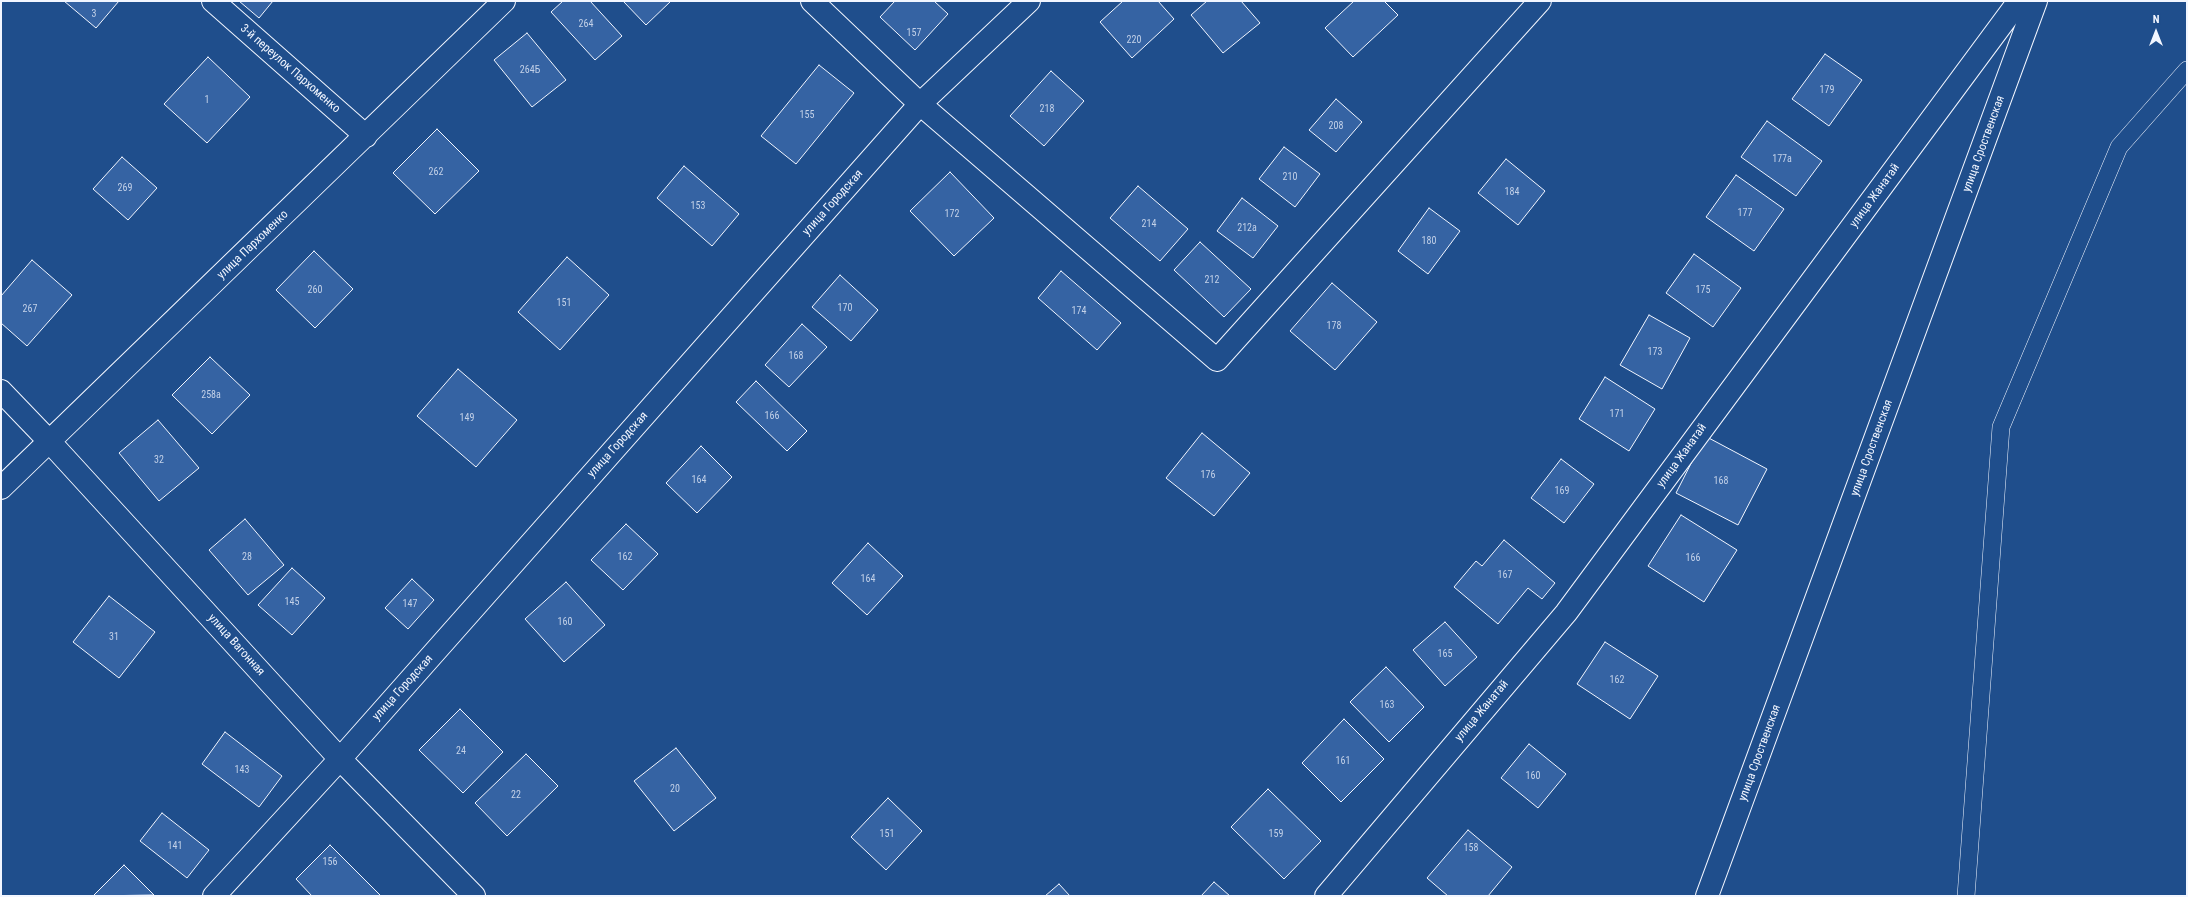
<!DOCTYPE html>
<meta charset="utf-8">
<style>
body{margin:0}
#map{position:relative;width:2188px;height:897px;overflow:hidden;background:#1f4e8c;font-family:"Roboto Condensed",sans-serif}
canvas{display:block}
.frame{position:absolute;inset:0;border:2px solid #f2f6ff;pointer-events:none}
.north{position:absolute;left:2136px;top:12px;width:40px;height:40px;-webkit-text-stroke:3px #1f4e8c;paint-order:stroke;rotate:0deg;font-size:11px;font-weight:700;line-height:16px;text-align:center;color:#f2f6ff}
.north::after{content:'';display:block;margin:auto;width:14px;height:18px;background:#f2f6ff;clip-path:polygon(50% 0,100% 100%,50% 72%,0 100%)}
</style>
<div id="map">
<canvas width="2188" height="897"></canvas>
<div class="frame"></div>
<div class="north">N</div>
</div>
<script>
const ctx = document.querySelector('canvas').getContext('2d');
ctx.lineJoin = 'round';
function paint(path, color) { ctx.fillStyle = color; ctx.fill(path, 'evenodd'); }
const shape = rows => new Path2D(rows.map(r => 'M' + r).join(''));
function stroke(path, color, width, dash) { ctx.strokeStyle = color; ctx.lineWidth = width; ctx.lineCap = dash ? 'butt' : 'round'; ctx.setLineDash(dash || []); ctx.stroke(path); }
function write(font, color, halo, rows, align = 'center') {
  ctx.font = font + ' "Roboto Condensed",sans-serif'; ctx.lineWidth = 3; ctx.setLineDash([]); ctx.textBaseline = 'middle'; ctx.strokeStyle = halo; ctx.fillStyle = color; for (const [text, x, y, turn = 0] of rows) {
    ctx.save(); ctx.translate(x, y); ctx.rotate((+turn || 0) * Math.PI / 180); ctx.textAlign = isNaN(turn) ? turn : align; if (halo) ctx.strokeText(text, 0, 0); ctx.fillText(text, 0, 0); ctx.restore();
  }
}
const building = shape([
 [64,1,119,1,96,28,64,1],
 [239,1,273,1,259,18,239,1],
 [563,1,590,1,622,36,595,60,551,12,563,1],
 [623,1,671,1,646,25,623,1],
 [895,1,934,1,948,14,915,50,880,17,895,1],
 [1123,1,1158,1,1174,19,1132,58,1100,22,1123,1],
 [1207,1,1241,1,1260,23,1223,53,1191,15,1207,1],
 [1354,1,1384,1,1398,15,1353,57,1325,28,1354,1],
 [527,33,566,80,532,107,494,60,527,33],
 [1825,54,1862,80,1829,126,1792,99,1825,54],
 [208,57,250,97,207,143,164,104,208,57],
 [819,65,854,93,796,164,761,136,819,65],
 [1051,71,1084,101,1044,146,1010,116,1051,71],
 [1336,99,1362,122,1336,152,1309,130,1336,99],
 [1767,121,1822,161,1796,196,1741,157,1767,121],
 [437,129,479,171,435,214,393,173,437,129],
 [1284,147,1320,174,1295,207,1259,179,1284,147],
 [122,157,157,188,128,220,93,189,122,157],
 [1506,159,1545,191,1518,225,1478,193,1506,159],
 [684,166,739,214,712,246,657,198,684,166],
 [950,172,994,218,954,256,910,211,950,172],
 [1736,175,1784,209,1754,251,1706,217,1736,175],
 [1138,186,1188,229,1160,261,1110,218,1138,186],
 [1242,198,1278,226,1253,258,1217,231,1242,198],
 [1429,208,1460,231,1428,274,1398,251,1429,208],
 [1200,242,1251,289,1224,317,1174,270,1200,242],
 [314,251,353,289,315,328,276,290,314,251],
 [1694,254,1741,288,1713,327,1666,293,1694,254],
 [567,257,609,295,560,350,518,312,567,257],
 [32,260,72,295,27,346,1,323,1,296,32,260],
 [1061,271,1121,323,1097,350,1038,298,1061,271],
 [840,275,878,310,851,341,812,307,840,275],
 [1332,283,1377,322,1335,370,1290,331,1332,283],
 [1649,315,1690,338,1662,389,1620,365,1649,315],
 [802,324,827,347,789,387,765,365,802,324],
 [210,357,250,395,212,434,172,395,210,357],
 [458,369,517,420,476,467,417,416,458,369],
 [1605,377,1655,409,1629,451,1579,419,1605,377],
 [756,381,807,431,787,451,736,402,756,381],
 [158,420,199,468,159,501,119,453,158,420],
 [1202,433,1250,473,1214,516,1166,478,1202,433],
 [1705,436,1767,469,1738,525,1676,493,1705,436],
 [701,446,732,477,697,513,666,483,701,446],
 [1561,459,1594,484,1564,523,1531,498,1561,459],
 [1681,515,1737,550,1704,602,1648,566,1681,515],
 [245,519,284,565,248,595,209,550,245,519],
 [626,524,658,554,623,590,591,560,626,524],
 [1504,540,1555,583,1542,599,1528,588,1498,624,1454,587,1476,561,1482,566,1504,540],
 [868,543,903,576,867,615,832,583,868,543],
 [292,568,325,598,292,635,258,605,292,568],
 [412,579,434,600,408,629,385,608,412,579],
 [566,582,605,625,564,662,525,619,566,582],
 [109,596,155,632,119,678,73,642,109,596],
 [1445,622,1477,657,1445,686,1413,650,1445,622],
 [1605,642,1658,676,1630,719,1577,684,1605,642],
 [1386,667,1424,707,1389,742,1350,702,1386,667],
 [460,709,503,752,463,793,419,750,460,709],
 [1344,719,1384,759,1341,802,1302,763,1344,719],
 [225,732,282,776,259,807,202,764,225,732],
 [1529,744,1566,774,1538,808,1501,778,1529,744],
 [676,748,716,798,674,831,634,781,676,748],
 [526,754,558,786,507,836,475,803,526,754],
 [1268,789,1321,841,1284,879,1231,827,1268,789],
 [888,798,922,831,886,870,851,837,888,798],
 [162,813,209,850,187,878,140,841,162,813],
 [1468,830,1512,867,1488,896,1448,896,1427,878,1468,830],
 [330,845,381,896,312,896,296,879,330,845],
 [124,865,154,895,93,896,124,865],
 [1214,882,1230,896,1201,896,1214,882],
 [1059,884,1070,896,1045,896,1059,884]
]);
const service = shape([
 [1966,896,2001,427,2119,147,2187,70]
]);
const minor = shape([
 [213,1,366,136],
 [812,1,920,104,1217,360,1540,1],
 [1,391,49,441,340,759,474,896],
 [1,488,504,1],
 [214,896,340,759,920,104,1029,1],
 [1326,896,1566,613,2019,1],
 [1707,896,2036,1]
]);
const numberNames = [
 ["3",94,14],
 ["264",586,24],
 ["157",914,33],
 ["220",1134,40],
 ["264Б",530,70],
 ["179",1827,90],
 ["1",207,100],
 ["218",1047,109],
 ["155",807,115],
 ["208",1336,126],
 ["177а",1782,159],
 ["262",436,172],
 ["210",1290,177],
 ["269",125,188],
 ["184",1512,192],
 ["153",698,206],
 ["177",1745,213],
 ["172",952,214],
 ["214",1149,224],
 ["212а",1247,228],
 ["180",1429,241],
 ["212",1212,280],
 ["260",315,290],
 ["175",1703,290],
 ["151",564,303],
 ["170",845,308],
 ["267",30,309],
 ["174",1079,311],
 ["178",1334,326],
 ["173",1655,352],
 ["168",796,356],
 ["258а",211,395],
 ["171",1617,414],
 ["166",772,416],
 ["149",467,418],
 ["32",159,460],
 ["176",1208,475],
 ["164",699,480],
 ["168",1721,481],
 ["169",1562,491],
 ["28",247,557],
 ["162",625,557],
 ["166",1693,558],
 ["167",1505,575],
 ["164",868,579],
 ["145",292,602],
 ["147",410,604],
 ["160",565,622],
 ["31",114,637],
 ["165",1445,654],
 ["162",1617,680],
 ["163",1387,705],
 ["24",461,751],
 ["161",1343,761],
 ["143",242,770],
 ["160",1533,776],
 ["20",675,789],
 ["22",516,795],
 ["151",887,834],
 ["159",1276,834],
 ["141",175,846],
 ["158",1471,848],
 ["156",330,862]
];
const streetNames = [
 ["3-й переулок Пархоменко",290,69,41],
 ["улица Сроственская",1984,144,-70],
 ["улица Жанатай",1875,196,-54],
 ["улица Городская",833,203,-48],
 ["улица Пархоменко",253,245,-44],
 ["улица Городская",618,445,-48],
 ["улица Сроственская",1872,448,-70],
 ["улица Жанатай",1682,456,-54],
 ["улица Вагонная",236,645,48],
 ["улица Городская",403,688,-48],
 ["улица Жанатай",1482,711,-50],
 ["улица Сроственская",1760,753,-70]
];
paint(building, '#3563a3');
stroke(building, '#f2f6ff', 1);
stroke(service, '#f2f6ff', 18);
stroke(minor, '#f2f6ff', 24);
stroke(service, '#1f4e8c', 17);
stroke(minor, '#1f4e8c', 22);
write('10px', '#c3d1e8', null, numberNames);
write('12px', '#f2f6ff', '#1f4e8c', streetNames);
</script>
